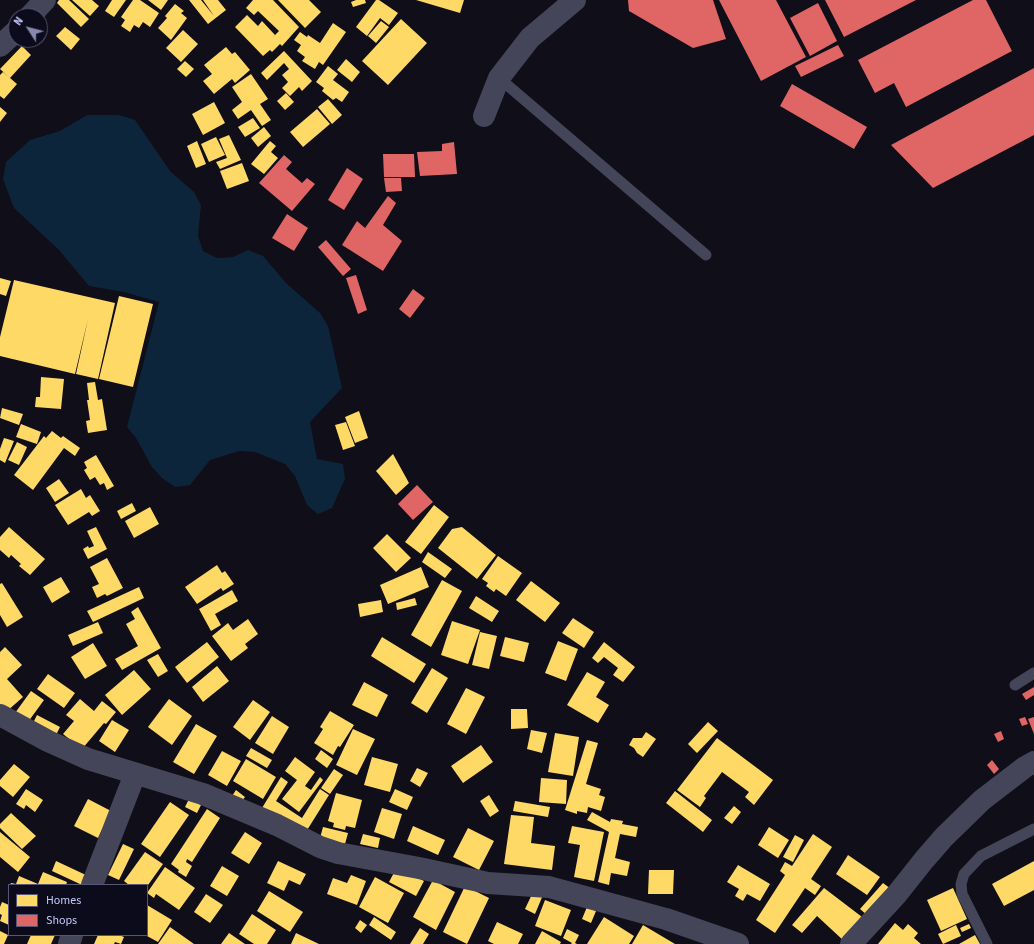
<!DOCTYPE html>
<style>
body{margin:0}
#map{position:relative;width:1034px;height:944px;overflow:hidden;background:#100e18;font-family:"Source Sans 3",sans-serif}
canvas{display:block}
.legend{position:absolute;left:8px;top:884px;width:140px;height:52px;box-sizing:border-box;background:#0c0b1b;border:1px solid #575775;margin:0;padding:5px 7px;list-style:none;font-size:12px;color:#c7c9fd}
.legend li{display:flex;align-items:center;gap:8px;height:20px}
.legend b{width:20px;border:1px solid #575775}
.north{position:absolute;left:8px;top:8px;width:40px;height:40px;box-sizing:border-box;background:#0c0b1b;border:1px solid #575775;border-radius:50%;rotate:306deg;font-size:11px;font-weight:700;line-height:16px;text-align:center;color:#c7c9fd}
.north::after{content:'';display:block;margin:auto;width:14px;height:18px;background:#8788ad;clip-path:polygon(50% 0,100% 100%,50% 72%,0 100%)}
</style>
<div id="map">
<canvas width="1034" height="944"></canvas>
<ul class="legend">
<li><b style="height:11px;background:#ffd966"></b>Homes</li>
<li><b style="height:11px;background:#e06666"></b>Shops</li>
</ul>
<div class="north">N</div>
</div>
<script>
const ctx = document.querySelector('canvas').getContext('2d');
ctx.lineJoin = 'round';
function paint(path, color) { ctx.fillStyle = color; ctx.fill(path, 'evenodd'); }
const shape = rows => new Path2D(rows.map(r => 'M' + r).join(''));
function stroke(path, color, width, dash) { ctx.strokeStyle = color; ctx.lineWidth = width; ctx.lineCap = dash ? 'butt' : 'round'; ctx.setLineDash(dash || []); ctx.stroke(path); }
const water = shape([
 [87,115,119,115,135,120,170,171,194,192,201,205,198,236,203,251,217,258,233,257,248,250,263,256,286,283,320,313,328,326,342,388,310,422,317,459,343,464,345,479,332,508,318,514,307,505,295,476,285,464,255,452,239,451,210,460,190,485,175,487,162,478,152,467,136,438,127,427,159,302,124,292,89,286,59,250,14,208,3,179,6,162,30,140,60,131]
]);
const homes = shape([
 [59,0,69,0,89,19,81,27,57,3],
 [72,0,92,0,99,6,90,16],
 [112,0,126,0,114,17,105,11],
 [133,0,140,0,159,13,150,27,143,22,139,28,134,25,130,32,121,26,125,20,121,17],
 [148,0,168,0,161,10],
 [189,0,201,0,214,16,203,0,218,0,226,10,208,24],
 [253,0,273,0,299,27,282,46,280,44,272,52,270,50,263,56,235,27,247,15,258,26,262,21,275,35,273,37,279,31,258,11,254,15,246,8],
 [278,0,309,0,321,12,305,28],
 [356,0,365,0,366,3,353,7,351,2],
 [376,0,379,0,398,13,389,25,380,18,367,36,356,27],
 [416,0,464,0,460,13],
 [175,4,184,11,181,13,187,18,171,40,158,28,167,18,165,16],
 [401,19,427,43,388,85,362,61],
 [381,21,389,27,376,43,368,36],
 [333,23,346,32,323,65,319,62,315,69,302,61,305,57,297,51,301,45,294,40,300,32,307,37,308,35,320,43],
 [65,27,80,39,71,50,56,36],
 [183,30,198,44,181,62,166,48],
 [22,46,31,55,10,78,0,69],
 [226,47,232,54,235,52,250,70,235,83,232,79,214,94,203,81,212,74,204,65],
 [284,51,312,81,302,91,299,87,290,96,282,88,288,82,282,75,289,69,284,63,267,80,261,73],
 [346,59,360,72,352,82,337,70],
 [185,61,194,69,186,77,177,69],
 [328,66,338,74,333,80,349,92,342,102,336,98,333,100,322,91,324,88,316,82],
 [3,72,17,84,4,99,0,96,0,75],
 [251,74,268,99,260,104,271,120,262,126,251,110,238,119,232,110,242,102,232,87],
 [286,93,294,102,285,110,277,101],
 [328,99,342,115,332,124,318,107],
 [214,102,225,123,203,135,192,114],
 [0,107,7,113,0,122],
 [317,109,330,124,303,147,290,132],
 [253,118,260,128,245,137,238,127],
 [264,127,271,136,258,147,251,138],
 [229,135,241,160,220,169,216,162,227,158,219,139],
 [216,137,225,155,209,162,201,144],
 [197,141,206,164,196,168,187,146],
 [270,141,276,146,271,152,278,158,264,174,251,164],
 [242,163,249,181,227,189,220,171],
 [0,278,11,281,6,296,0,294],
 [14,280,115,303,98,379,76,374,88,319,75,374,0,356,0,337],
 [119,296,153,304,133,387,99,379],
 [41,377,64,379,61,409,35,407,36,397,40,397],
 [95,382,98,400,102,399,107,430,88,433,86,421,90,420,87,400,89,400,87,383],
 [2,408,23,414,19,425,0,418],
 [359,411,368,438,355,443,345,417],
 [346,422,355,446,343,450,335,425],
 [21,424,41,432,37,444,16,437],
 [52,431,61,438,63,436,80,448,75,456,64,448,33,490,14,475,44,436,46,438],
 [4,438,14,441,5,463,0,460,0,449],
 [17,442,27,447,19,465,8,460],
 [393,454,409,483,396,495,376,471],
 [96,455,114,486,107,490,104,483,100,485,95,477,90,480,84,470,87,468,84,462],
 [59,479,69,493,55,502,46,488],
 [81,489,86,498,90,495,100,511,92,516,89,512,68,525,55,505],
 [132,503,136,511,121,519,117,511],
 [434,505,449,517,421,554,405,542],
 [150,507,159,524,134,538,125,521],
 [9,527,45,559,30,575,19,566,21,564,11,555,9,558,0,550,0,537],
 [96,527,107,549,88,559,83,549,88,546,89,548,94,546,87,531],
 [462,527,496,555,477,579,438,548,452,529],
 [387,534,411,558,396,572,373,548],
 [428,552,452,569,445,578,422,562],
 [498,556,522,573,506,596,496,589,494,592,486,586,488,583,482,579],
 [107,558,123,588,107,596,105,594,97,598,92,587,99,584,90,567],
 [217,565,222,573,225,571,234,584,223,591,221,588,197,604,185,587],
 [421,567,429,587,388,604,380,585],
 [61,577,70,592,52,603,43,587],
 [442,580,462,591,431,647,411,635],
 [531,581,560,603,545,622,516,600],
 [2,583,23,617,7,627,0,615,0,584],
 [139,587,144,598,93,622,87,611],
 [232,590,238,601,215,614,221,625,211,631,199,609],
 [476,596,499,611,492,622,469,608],
 [415,598,417,605,397,610,396,603],
 [381,600,383,612,360,617,358,604],
 [138,607,161,648,122,670,115,659,138,646,126,624,135,619,131,612],
 [573,618,594,632,584,648,562,633],
 [248,619,258,634,245,644,248,648,231,661,212,636,228,623,233,630],
 [452,621,480,630,468,664,441,655],
 [98,622,103,633,73,646,68,635],
 [480,632,497,636,489,669,472,665],
 [382,637,426,664,414,683,371,656],
 [505,637,529,643,524,662,500,656],
 [558,641,578,649,566,681,545,673],
 [207,642,219,657,187,683,175,667],
 [604,642,635,667,623,682,613,675,618,668,604,657,598,663,592,658],
 [93,643,107,666,85,679,71,657],
 [5,647,22,665,7,679,23,697,6,712,0,705,0,652],
 [158,654,168,671,158,677,147,660],
 [217,666,229,681,203,702,192,687],
 [432,668,448,678,427,713,411,703],
 [134,670,151,689,122,715,105,695],
 [587,672,605,682,596,697,609,705,598,723,567,705],
 [48,674,75,693,64,708,37,689],
 [364,682,388,695,377,717,352,705],
 [466,688,485,697,466,734,447,724],
 [31,691,44,700,28,722,15,713],
 [80,699,94,711,102,701,116,712,106,724,104,723,82,749,63,734,74,721,66,715],
 [169,699,192,716,172,745,148,727],
 [253,700,270,712,250,740,233,727],
 [511,709,527,709,528,728,511,729],
 [330,711,354,725,340,747,338,746,333,755,314,743,323,729,320,727],
 [37,715,60,727,54,739,31,727],
 [272,716,289,727,273,754,255,743],
 [112,720,129,730,115,752,99,741],
 [708,722,718,731,697,753,688,744],
 [196,724,217,736,194,774,173,762],
 [353,729,375,739,357,775,336,765],
 [531,730,547,733,542,753,527,749],
 [646,732,656,739,643,757,637,753,634,748,629,745,633,738,642,738],
 [555,733,579,737,573,776,548,772],
 [717,738,773,780,754,805,745,797,749,792,722,772,704,796,706,798,700,807,677,790],
 [587,740,598,743,586,784,601,789,599,795,605,797,601,811,588,807,587,813,577,811,577,814,565,810],
 [481,745,493,762,463,783,451,766],
 [251,748,272,760,267,768,246,756],
 [321,750,333,759,327,768,315,759],
 [222,751,241,761,227,786,208,775],
 [295,757,315,772,305,786,311,790,320,777,323,780,299,812,282,799,297,780,285,771],
 [372,757,398,764,390,792,364,785],
 [246,759,276,777,263,799,233,781],
 [14,764,30,777,13,797,0,786,0,780],
 [417,768,428,773,420,787,410,781],
 [334,769,343,775,330,794,321,788],
 [281,777,288,782,276,801,302,818,320,789,329,795,304,835,262,808],
 [541,778,567,780,566,804,539,802],
 [26,789,43,800,35,812,26,805,24,809,16,804],
 [395,789,413,797,407,810,389,802],
 [236,790,245,797,239,805,232,796],
 [675,791,712,820,703,832,666,803],
 [336,793,362,800,355,828,346,826,345,830,333,827,334,823,328,821],
 [489,795,499,811,490,817,480,801],
 [88,799,111,811,98,838,74,826],
 [189,799,201,805,197,813,185,807],
 [515,801,550,807,548,817,513,811],
 [170,802,189,815,160,857,141,844],
 [734,806,741,812,732,824,724,818],
 [382,808,402,814,394,839,374,832],
 [207,809,220,818,192,862,187,859,186,862,192,866,186,877,178,872,179,870,171,864],
 [592,812,610,822,611,819,623,821,622,824,638,827,636,837,620,834,615,858,630,862,627,876,611,873,609,885,598,882,609,832,587,820],
 [11,813,36,836,22,849,0,828,0,824],
 [511,815,534,817,531,843,555,846,552,870,504,864],
 [413,826,445,840,438,855,407,841],
 [572,826,604,832,594,881,574,877,580,845,568,843],
 [323,827,348,833,345,844,320,838],
 [769,827,789,840,778,858,758,845],
 [468,828,494,841,479,870,453,857],
 [0,832,30,857,18,872,0,857],
 [245,832,262,843,249,864,231,853],
 [363,834,380,838,378,848,360,844],
 [813,834,832,847,811,879,821,886,815,895,805,888,775,933,756,920,785,875,780,871,785,862,792,866],
 [795,835,804,840,793,862,783,857],
 [123,844,134,849,119,880,108,875],
 [145,852,163,864,148,885,129,885,124,881],
 [848,855,880,877,867,895,836,874],
 [56,861,88,876,82,885,52,871],
 [278,861,306,874,300,885,289,880,284,891,267,883],
 [1034,861,1034,890,1004,906,992,884],
 [738,865,770,884,760,901,747,894,743,901,735,896,739,889,727,882],
 [222,866,239,876,227,896,210,886],
 [165,867,195,888,179,910,156,894,154,898,147,893],
 [397,867,424,881,416,896,389,882],
 [649,870,674,870,673,894,648,894],
 [43,872,67,882,66,885,10,885,11,883,16,884,19,876,38,884],
 [351,875,366,881,357,905,327,894,333,878,347,883],
 [375,877,404,893,388,923,359,907],
 [433,880,455,892,436,930,413,917],
 [883,883,891,889,867,915,860,909],
 [465,886,489,898,467,944,443,932],
 [824,888,866,920,844,941,817,916,802,933,792,925],
 [953,888,967,919,941,931,927,900],
 [534,890,543,895,535,914,525,909],
 [269,891,303,912,290,932,257,911],
 [206,894,223,905,210,923,194,912],
 [545,900,571,910,561,936,535,926],
 [2,902,9,905,9,925,0,921,2,915,0,914,0,907],
 [147,905,172,920,158,942,147,936],
 [587,907,596,911,591,923,582,919],
 [252,914,276,930,267,944,254,944,239,934],
 [374,917,396,932,391,940,369,925],
 [604,917,634,936,629,944,587,944],
 [360,920,367,925,361,933,355,928],
 [497,922,523,934,518,944,494,944,488,941],
 [895,923,903,930,908,924,918,933,914,938,921,944,878,944],
 [969,924,971,928,962,932,960,928],
 [643,925,675,944,632,944],
 [956,925,961,936,943,944,938,934],
 [170,927,194,944,158,944],
 [420,928,429,934,423,944,410,944],
 [567,929,579,935,575,943,577,944,571,944,572,943,563,938],
 [0,931,8,935,4,944,0,944],
 [542,931,561,942,560,944,535,944],
 [229,933,245,944,221,944],
 [296,933,319,944,291,944],
 [31,935,55,935,51,944,27,944],
 [98,935,119,935,124,937,121,944,115,942,114,944,94,944],
 [975,935,980,944,959,944]
]);
const shops = shape([
 [628,0,713,0,726,39,693,48,629,11],
 [719,0,776,0,806,57,761,81],
 [825,0,916,0,844,37],
 [973,0,986,0,1012,51,906,107,894,83,875,93,858,60],
 [818,3,837,41,810,56,790,18],
 [838,45,844,56,801,77,795,66],
 [1034,68,1034,135,933,188,891,145],
 [792,84,867,127,854,149,780,106],
 [454,142,457,174,420,176,417,152,442,151,442,144],
 [383,154,414,154,415,177,384,177],
 [284,155,292,162,286,169,302,183,307,178,315,184,292,211,259,183],
 [347,168,363,179,344,210,328,200],
 [384,178,401,178,402,191,386,192],
 [388,196,396,203,383,225,402,241,383,271,342,245,357,221,365,228],
 [287,214,308,228,294,251,272,238],
 [326,240,351,269,343,276,318,247],
 [356,275,367,310,358,314,346,278],
 [413,289,425,298,410,318,399,309],
 [417,485,433,502,413,520,398,504],
 [1034,687,1034,695,1026,700,1022,694],
 [1025,717,1028,724,1022,726,1019,719],
 [1034,717,1034,734,1028,719],
 [1001,731,1004,739,998,742,994,734],
 [992,760,999,769,994,774,987,765]
]);
const lane = shape([
 [499,78,706,255],
 [1015,685,1034,673],
 [987,944,962,894,961,884,964,874,981,856,1034,829]
]);
const street = shape([
 [30,16,45,0],
 [0,46,16,31],
 [484,116,499,78,530,38,575,0],
 [0,715,48,741,88,759,203,794,277,825,320,847,338,853,419,868,488,883,549,887,666,919,738,944],
 [92,885,135,774],
 [69,944,72,935],
 [851,944,897,894,924,860,944,837,982,800,1025,767,1034,762]
]);
paint(water, '#0d253a');
paint(homes, '#ffd966');
paint(shops, '#e06666');
stroke(lane, '#444558', 11);
stroke(street, '#444558', 22);
</script>
